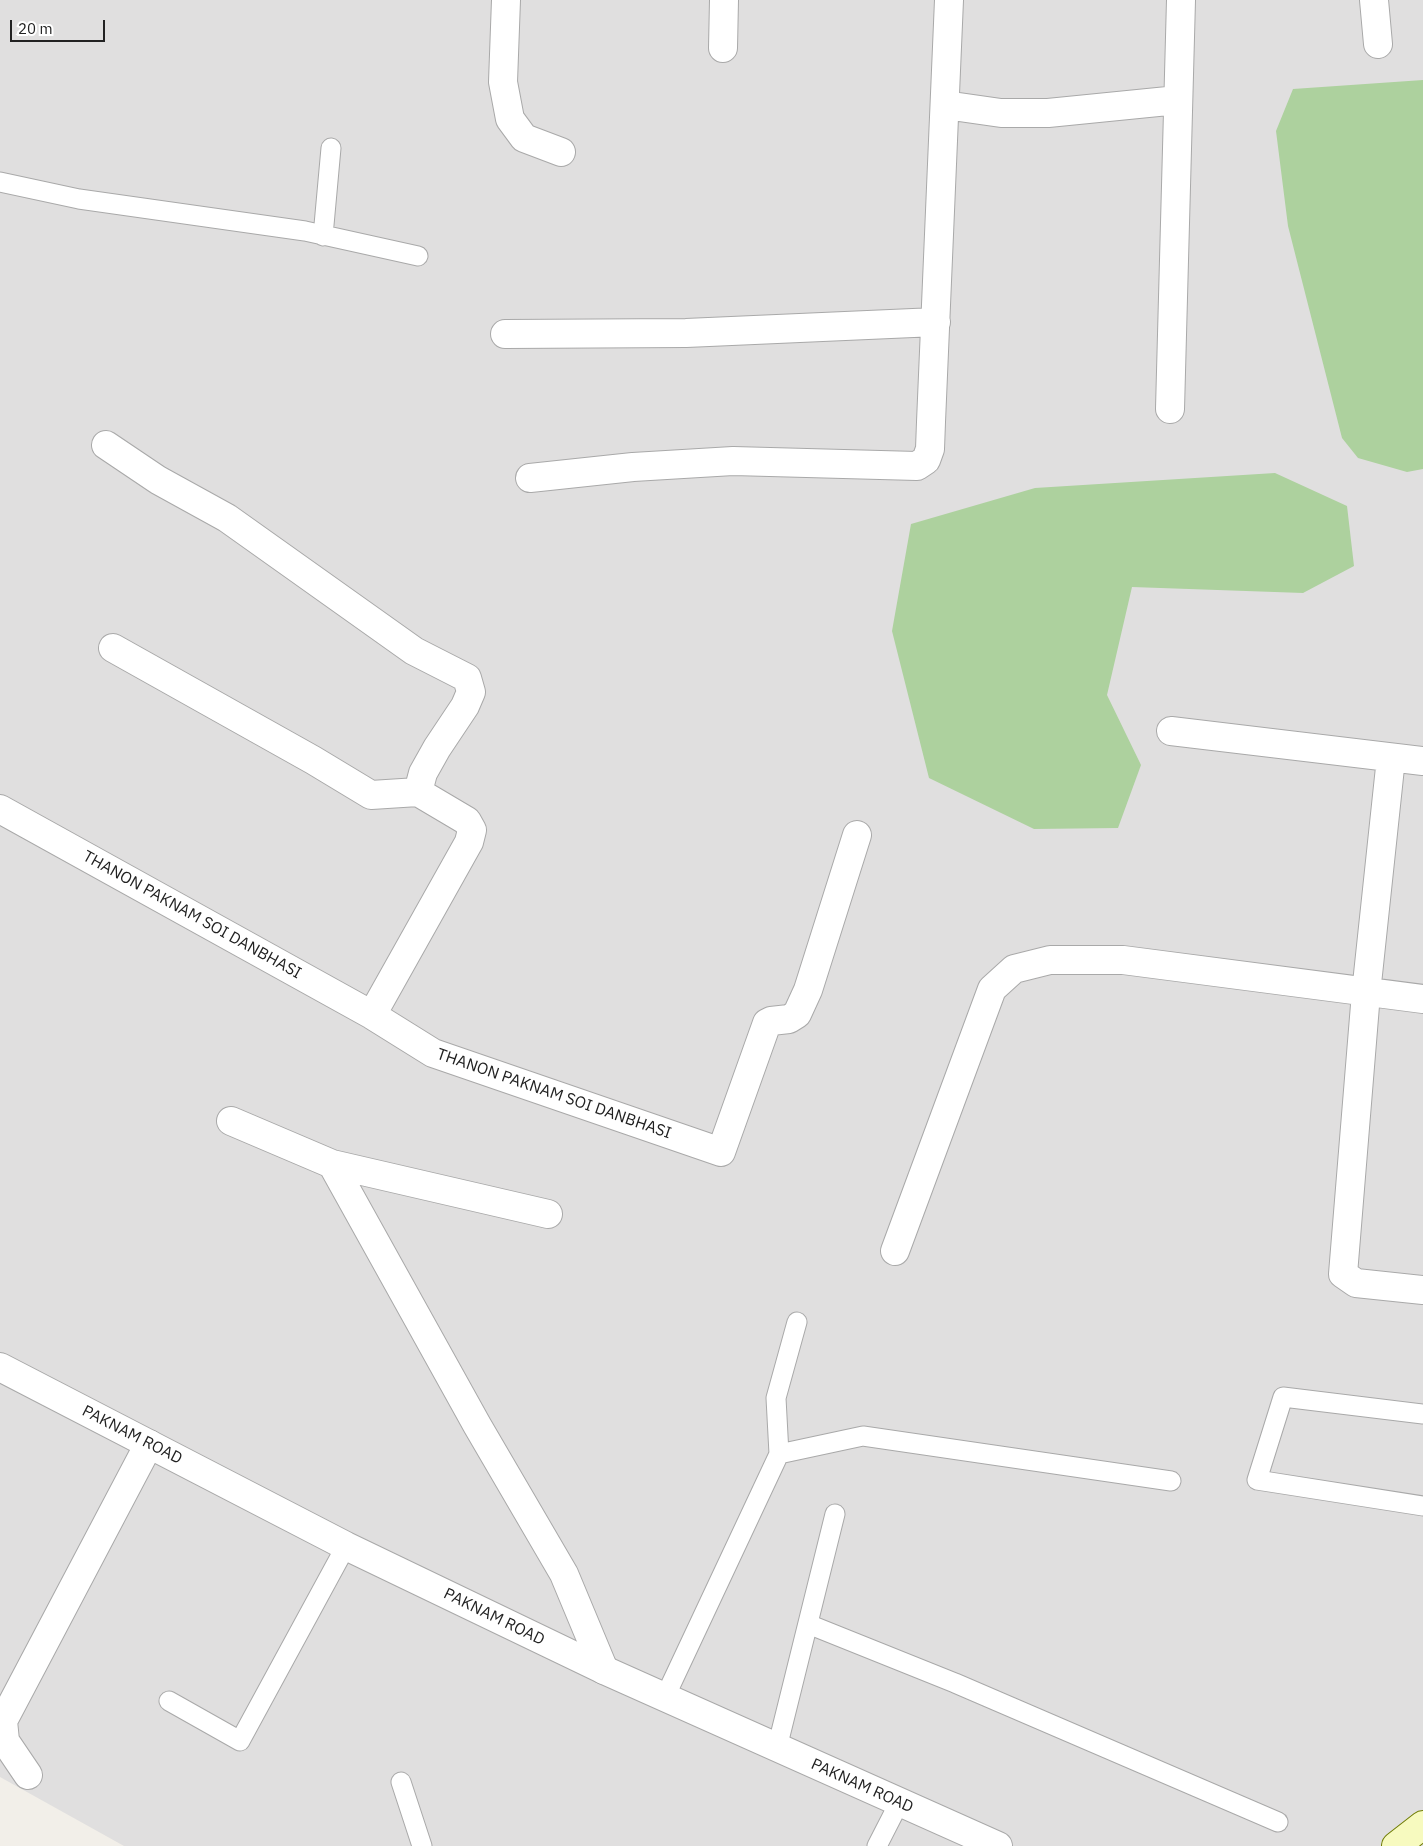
<!DOCTYPE html>
<style>
body{margin:0}
#map{position:relative;width:1423px;height:1846px;overflow:hidden;background:#f2efe9;font-family:"IBM Plex Sans",sans-serif}
canvas{display:block}
.scale{position:absolute;left:10px;top:20px;width:95px;height:22px;box-sizing:border-box;border:2px solid #222;border-top:0;padding-left:6px;font-size:15px;line-height:18px;white-space:nowrap;color:#222;-webkit-text-stroke:4px #fff;paint-order:stroke}
</style>
<div id="map">
<canvas width="1423" height="1846"></canvas>
<div class="scale">20 m</div>
</div>
<script>
const ctx = document.querySelector('canvas').getContext('2d');
ctx.lineJoin = 'round';
function paint(path, color) { ctx.fillStyle = color; ctx.fill(path, 'evenodd'); }
const shape = rows => new Path2D(rows.map(r => 'M' + r).join(''));
function stroke(path, color, width, dash) { ctx.strokeStyle = color; ctx.lineWidth = width; ctx.lineCap = dash ? 'butt' : 'round'; ctx.setLineDash(dash || []); ctx.stroke(path); }
function write(font, color, halo, rows, align = 'center') {
  ctx.font = font + ' "IBM Plex Sans",sans-serif'; ctx.lineWidth = 4; ctx.setLineDash([]); ctx.textBaseline = 'middle'; ctx.strokeStyle = halo; ctx.fillStyle = color; for (const [text, x, y, turn = 0] of rows) {
    ctx.save(); ctx.translate(x, y); ctx.rotate((+turn || 0) * Math.PI / 180); ctx.textAlign = isNaN(turn) ? turn : align; if (halo) ctx.strokeText(text, 0, 0); ctx.fillText(text, 0, 0); ctx.restore();
  }
}
const residential = shape([
 [0,0,1423,0,1423,1846,124,1846,0,1777]
]);
const forest = shape([
 [1423,80,1423,469,1407,472,1358,458,1342,438,1288,226,1276,131,1293,89],
 [1275,473,1347,506,1354,566,1303,593,1132,587,1107,695,1141,765,1118,828,1034,829,929,778,892,631,911,524,1035,488]
]);
const service = shape([
 [0,182,79,199,305,231,418,256],
 [323,236,331,148],
 [1423,1414,1283,1397,1257,1480,1423,1506],
 [779,1454,776,1398,797,1322],
 [808,1624,955,1683,1278,1822],
 [665,1697,779,1454,863,1436,1171,1481],
 [169,1701,240,1741,346,1546],
 [777,1748,835,1514],
 [401,1782,422,1846],
 [877,1846,899,1803]
]);
const minor = shape([
 [506,0,503,82,510,119,524,138,561,152],
 [1374,0,1378,44],
 [723,48,724,0],
 [945,105,1001,113,1048,113,1178,100],
 [505,334,686,333,936,322],
 [1170,409,1181,0],
 [106,445,158,480,227,518,414,651,467,678,471,692,465,706,437,748,423,773,418,792,467,821,472,830,469,842,372,1015],
 [530,478,633,467,733,461,917,466,926,460,930,449,931,422,949,0],
 [113,648,313,760,371,795,418,792],
 [1171,731,1423,761],
 [1391,758,1366,993,1343,1274,1356,1283,1423,1290],
 [0,809,372,1015,433,1053,721,1152,767,1023,771,1021,789,1019,797,1014,808,990,857,835],
 [231,1121,332,1164,477,1425,564,1574,604,1670],
 [332,1164,548,1214],
 [895,1251,992,989,1014,969,1050,960,1123,960,1423,999],
 [28,1775,5,1741,3,1721,149,1444]
]);
const tertiary = shape([
 [0,1367,346,1546,604,1670,998,1846]
]);
const secondary = shape([
 [1396,1846,1423,1825]
]);
const streetNames = [
 ["THANON PAKNAM SOI DANBHASI",192,915,29],
 ["THANON PAKNAM SOI DANBHASI",554,1094,19],
 ["PAKNAM ROAD",132,1435,27],
 ["PAKNAM ROAD",494,1617,26],
 ["PAKNAM ROAD",862,1786,24]
];
paint(residential, '#e0dfdf');
paint(forest, '#add19e');
stroke(service, '#a9a9a9', 21);
stroke(minor, '#a9a9a9', 30);
stroke(tertiary, '#a9a9a9', 30);
stroke(secondary, '#707d05', 30);
stroke(service, '#fff', 19);
stroke(minor, '#fff', 28);
stroke(tertiary, '#fff', 28);
stroke(secondary, '#f7fabf', 28);
write('16px', '#222', '#fff', streetNames);
</script>
